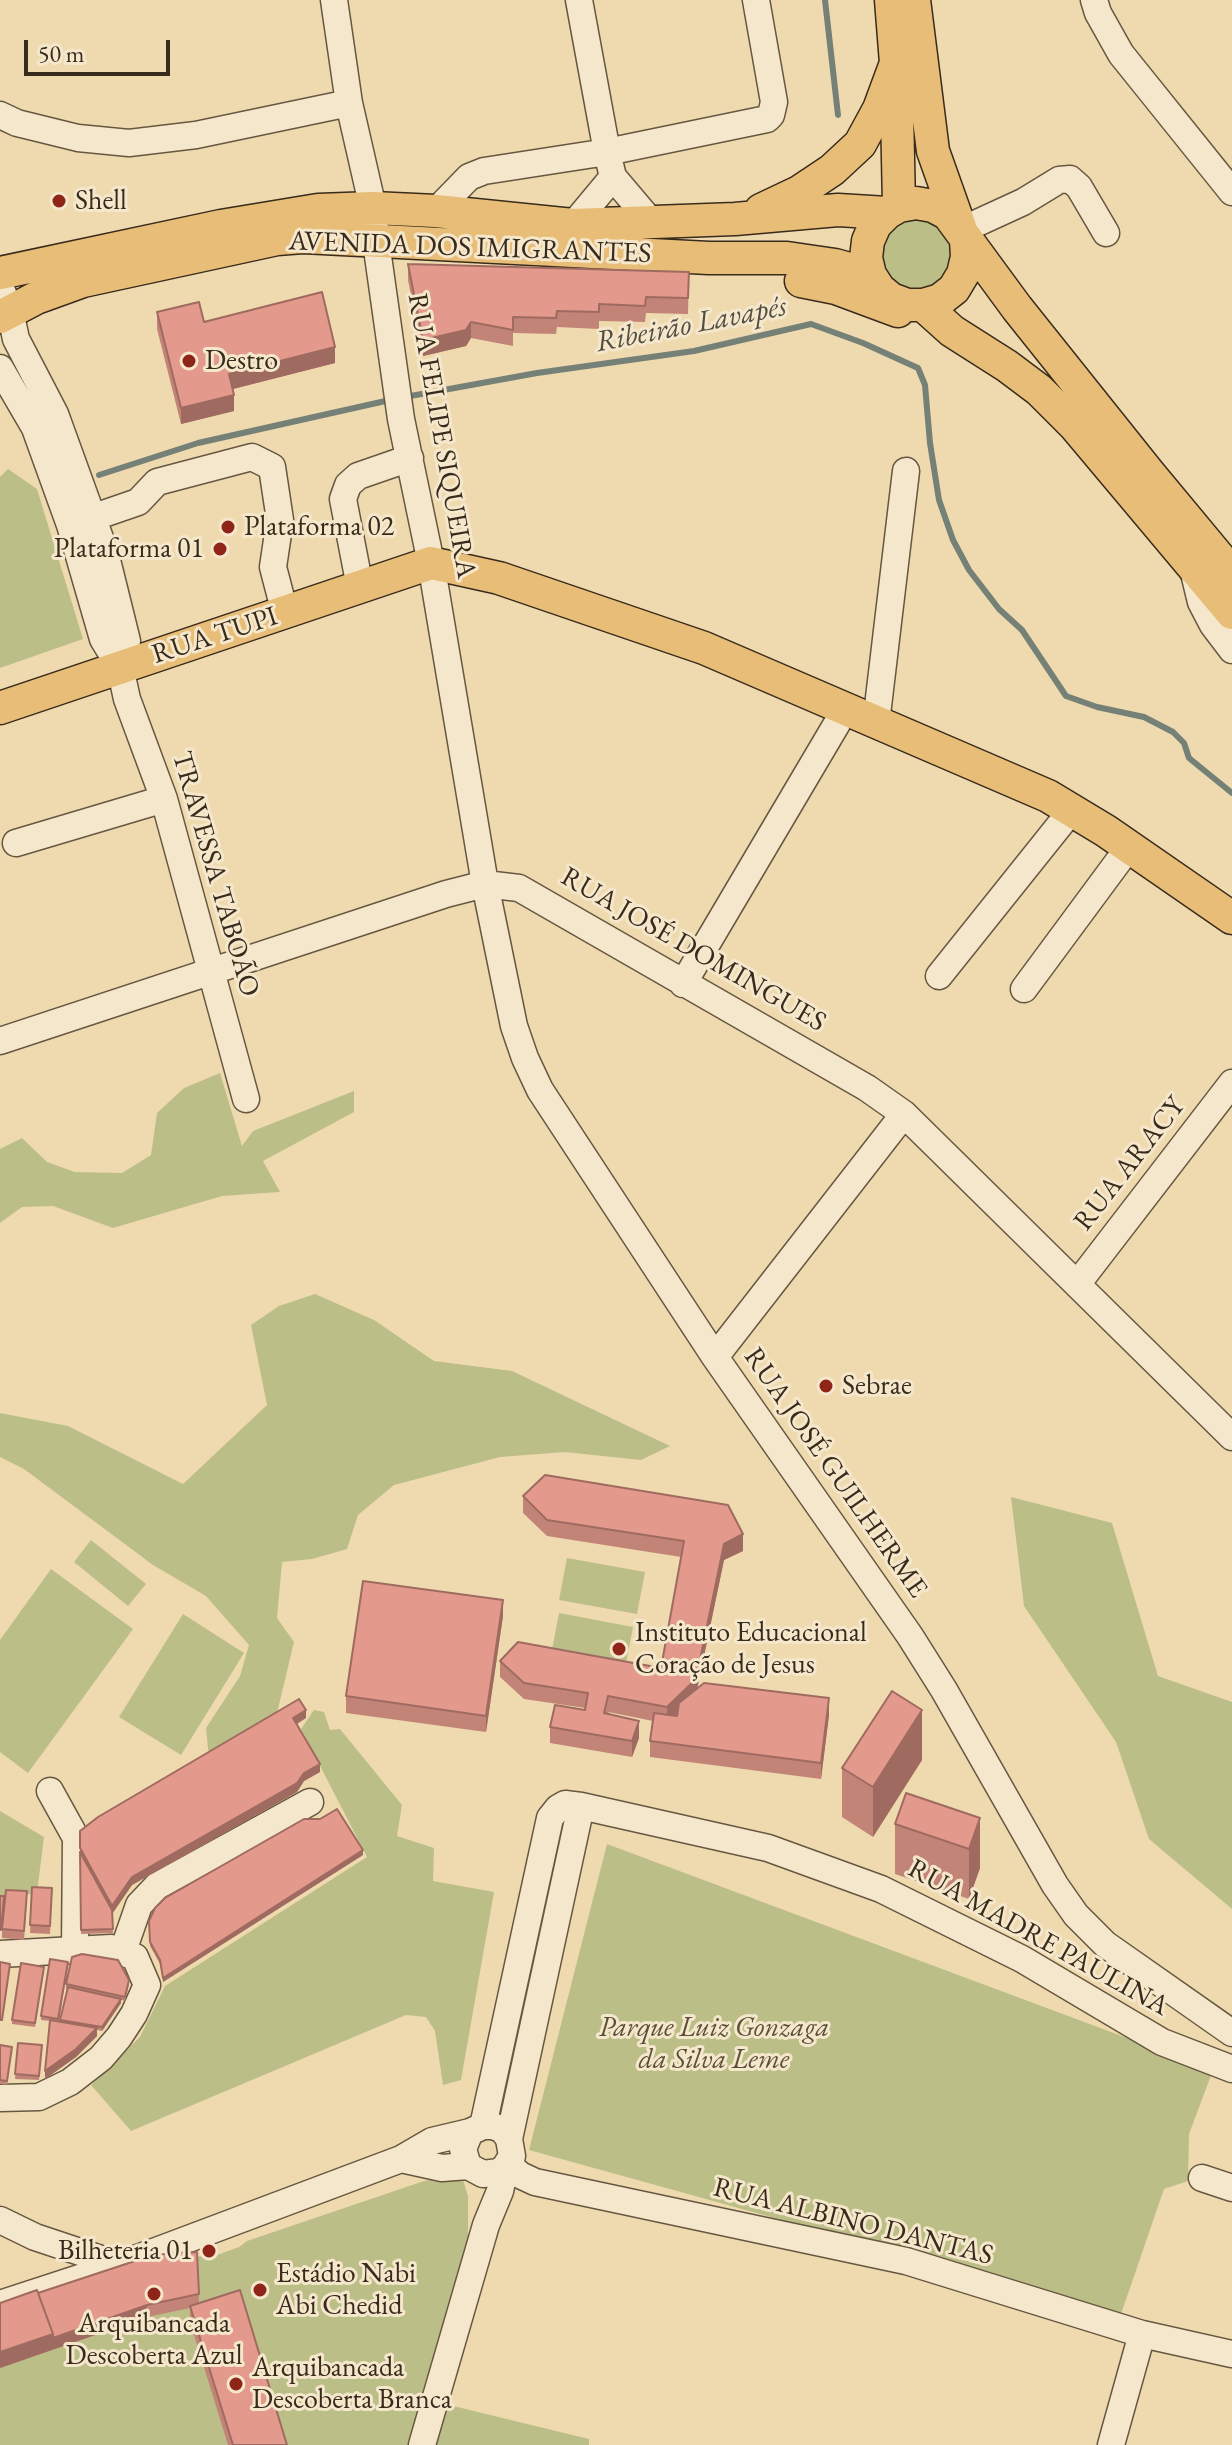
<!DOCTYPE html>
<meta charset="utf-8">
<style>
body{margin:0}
#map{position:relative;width:1232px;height:2445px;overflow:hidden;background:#efdaaf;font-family:"EB Garamond",serif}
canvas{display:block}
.scale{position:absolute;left:24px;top:40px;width:146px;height:36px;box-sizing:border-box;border:4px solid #392b1c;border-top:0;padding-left:10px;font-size:24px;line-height:28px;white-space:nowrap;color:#392b1c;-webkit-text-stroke:6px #f5e7cb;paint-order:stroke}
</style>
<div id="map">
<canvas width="1232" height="2445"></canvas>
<div class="scale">50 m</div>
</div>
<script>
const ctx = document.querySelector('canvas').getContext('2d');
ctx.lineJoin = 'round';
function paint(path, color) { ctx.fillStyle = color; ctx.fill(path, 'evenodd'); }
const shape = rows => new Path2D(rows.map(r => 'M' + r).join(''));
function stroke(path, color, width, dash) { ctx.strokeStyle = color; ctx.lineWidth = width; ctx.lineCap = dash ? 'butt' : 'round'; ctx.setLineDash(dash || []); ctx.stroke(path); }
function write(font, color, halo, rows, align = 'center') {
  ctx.font = font + ' "EB Garamond",serif'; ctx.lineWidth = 6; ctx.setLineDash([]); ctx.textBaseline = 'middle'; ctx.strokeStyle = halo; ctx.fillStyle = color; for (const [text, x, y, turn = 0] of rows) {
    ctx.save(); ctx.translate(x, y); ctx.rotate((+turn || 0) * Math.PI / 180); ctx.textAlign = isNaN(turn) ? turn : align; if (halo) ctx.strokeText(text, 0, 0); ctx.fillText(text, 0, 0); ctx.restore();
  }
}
const green = shape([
 [931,216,956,243,949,279,915,295,883,277,879,241,894,221],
 [8,469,37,489,83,639,0,668,0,477],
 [220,1073,242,1146,253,1131,354,1091,354,1112,263,1161,280,1192,222,1196,113,1228,53,1206,22,1207,0,1223,0,1149,22,1138,47,1162,75,1172,122,1173,151,1155,157,1113,184,1088],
 [315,1294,374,1320,434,1361,512,1371,670,1446,641,1460,565,1452,500,1457,394,1485,358,1515,347,1549,312,1559,282,1562,277,1618,294,1642,277,1713,209,1758,206,1728,240,1676,249,1645,206,1596,153,1565,24,1469,0,1457,0,1413,68,1426,183,1484,267,1405,251,1325,279,1306],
 [1011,1497,1112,1523,1158,1676,1232,1702,1232,1909,1149,1839,1116,1742,1024,1606],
 [91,1540,146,1584,128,1606,74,1562],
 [567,1558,645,1572,637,1614,559,1600],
 [51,1569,133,1629,28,1773,0,1752,0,1640],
 [559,1613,633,1627,625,1669,551,1655],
 [183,1614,244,1653,181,1755,119,1717],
 [314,1710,324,1712,330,1730,340,1729,402,1805,397,1836,434,1848,433,1881,494,1892,461,2080,443,2085,435,2031,426,2017,406,2015,131,2131,91,2085,140,2037,165,1986,367,1857,301,1729],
 [0,1811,44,1837,37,1893,0,1899],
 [607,1844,1213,2070,1189,2134,1188,2181,1164,2189,1121,2314,529,2150],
 [448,2177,463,2180,468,2196,468,2241,412,2445,0,2445,0,2312,178,2258,217,2255,239,2247,247,2241,424,2181],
 [445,2404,589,2439,589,2445,432,2445]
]);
const stream = shape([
 [825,0,838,115],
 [405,397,537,373,694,351,811,324,863,343,918,368,925,385,930,443,939,500,953,540,969,570,999,609,1022,630,1066,696,1097,707,1144,717,1173,732,1184,743,1189,758,1232,793],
 [99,475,198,443,390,400]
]);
const minor = shape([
 [334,0,349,103,373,208,376,242,401,419,431,563,485,884,514,1026,525,1058,540,1090,715,1357,910,1636,944,1690,1055,1885,1076,1915,1105,1944,1232,2033],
 [579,0,607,152,613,177,652,223],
 [1094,0,1098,13,1121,54,1232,192],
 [0,115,17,123,78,138,129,143,196,135,349,103],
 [436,211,469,177,484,171,607,152,767,119,771,115,774,102,756,0],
 [573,225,613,177],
 [962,230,1023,202,1059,180,1070,179,1079,187,1106,233],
 [0,286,10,311,16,339,55,414,105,552,127,641,120,667],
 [0,368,35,428,70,525,103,639,120,667,127,699,164,799,246,1099],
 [77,523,138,502,157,482,252,457,272,467,280,520,273,567,285,613],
 [1193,569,1201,602,1213,625,1232,650],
 [360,587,343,499,348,485,358,476,410,458],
 [876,723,906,471],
 [16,843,164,799],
 [939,976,1071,811],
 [683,984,845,710],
 [1024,989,1129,847],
 [0,1041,446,894,485,884,519,888,867,1088,904,1114,1232,1437],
 [1078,1283,1232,1083],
 [715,1357,904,1114],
 [50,1791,76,1838,75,1948],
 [123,1951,139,1905,157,1886,310,1802],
 [0,1954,111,1948,135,1957,147,1985,134,2014,119,2037,101,2058,70,2082,39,2097,0,2098],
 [483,2126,550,1818,558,1808,565,1804,581,1806,768,1848,881,1889,1022,1959,1162,2042,1232,2069],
 [509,2139,581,1806],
 [401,2159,442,2168,468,2166],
 [508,2164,520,2175,535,2182,906,2261,1142,2334,1232,2354],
 [1202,2178,1232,2188],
 [0,2220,35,2237,119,2265],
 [0,2304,119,2265,401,2159,432,2141,470,2132],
 [422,2445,486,2225,500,2191,505,2167,512,2156,509,2139,503,2130,493,2126,483,2126,470,2132,463,2149,468,2166,483,2174,499,2172,505,2167],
 [1111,2445,1142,2334]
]);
const major = shape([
 [891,0,896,63,899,206],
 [914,0,933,151,960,227],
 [761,210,799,192,832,170,860,144,879,109,896,63],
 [966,240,967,257,963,274,954,289,940,300,923,305,907,305,891,299,879,289,870,275,866,258,868,241,875,225,887,213,899,206,916,203,933,206,948,214,1017,308,1148,472,1232,573],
 [0,273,221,226,318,210,373,208,436,211,573,225,735,219,838,210,887,213],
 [801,281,836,288,898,311],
 [923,305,952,331,1007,366,1039,390,1075,426,1232,613],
 [0,317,36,298,83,281,277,239,303,237,709,258,787,258,835,265,870,275],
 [0,708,431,563,499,578,704,648,1048,796,1106,831,1232,918]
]);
const wall = shape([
 [408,264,689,272,688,314,646,313,645,322,599,321,599,329,557,327,556,334,513,333,513,346,471,338,466,346,423,356,408,280],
 [157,312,204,322,335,363,233,389,234,411,181,424,157,329],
 [523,1496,743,1551,724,1560,697,1688,829,1715,821,1779,650,1757,650,1741,653,1721,608,1712,639,1738,632,1757,550,1743,550,1727,585,1710,585,1708,524,1699,500,1677,500,1661,661,1668,681,1557,547,1536,523,1513],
 [503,1616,486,1732,346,1713,346,1696],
 [306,1718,297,1724,320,1772,304,1781,297,1792,132,1885,112,1914,113,1933,81,1934,80,1831],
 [922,1760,873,1837,842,1817,842,1768],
 [980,1818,980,1868,969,1899,895,1874,895,1824],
 [363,1855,163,1982,160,1964,150,1946,149,1921],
 [32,1887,52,1888,50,1934,30,1933],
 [27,1900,24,1940,2,1938,2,1929],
 [68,1966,59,2022,60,2022,68,1989,66,1989,66,1984,129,1984,125,2001,121,2000,121,2003,102,2031,97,2030,97,2036,76,2057,45,2079,50,2021,41,2020,41,2016],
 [44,1971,35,2027,12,2024,12,2020],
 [18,2043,42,2045,39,2080,15,2079],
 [0,2045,12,2051,7,2085,0,2084],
 [197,2252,199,2303,287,2445,228,2445,190,2322,190,2308,147,2317,0,2368,38,2293]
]);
const shadedWall = shape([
 [471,322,471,338,466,346,423,356,423,340],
 [335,347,335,363,229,390,229,374],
 [234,395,234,411,181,424,181,408],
 [743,1534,743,1551,724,1560,696,1695,667,1723,667,1707,724,1544],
 [503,1600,503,1616,486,1732,486,1716],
 [829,1698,829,1715,821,1779,821,1763],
 [306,1710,306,1718,293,1726,293,1718],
 [922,1710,922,1760,873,1837,873,1787],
 [639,1721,639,1738,632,1757,632,1741],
 [320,1764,320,1772,304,1781,297,1792,132,1885,112,1914,112,1906,132,1877],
 [980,1818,980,1868,969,1899,969,1849],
 [363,1850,363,1855,163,1982,163,1978],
 [121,1999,121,2003,102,2031,102,2027],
 [97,2028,97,2036,76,2057,45,2079,45,2071],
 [147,2305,147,2317,0,2368,0,2352,53,2334]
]);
const building = shape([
 [408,264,689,272,688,298,646,297,645,306,599,304,599,312,557,311,556,318,513,317,513,330,471,322,466,330,423,340,408,264],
 [322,292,335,347,229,374,234,395,181,408,157,312,199,302,204,322,322,292],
 [545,1475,728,1505,743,1534,724,1544,696,1679,667,1707,608,1696,604,1713,639,1721,632,1741,550,1727,555,1705,585,1710,588,1693,524,1683,500,1661,518,1642,661,1668,684,1541,547,1520,523,1496,545,1475],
 [363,1581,503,1600,486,1716,346,1696,363,1581],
 [704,1683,829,1698,821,1763,650,1741,654,1713,677,1716,679,1703,704,1683],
 [892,1691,922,1710,873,1787,842,1768,892,1691],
 [299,1699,306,1710,293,1718,320,1764,304,1773,297,1783,132,1877,112,1906,80,1848,80,1831,98,1817,299,1699],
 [906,1793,980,1818,969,1849,895,1824,906,1793],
 [337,1809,363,1850,163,1978,160,1960,150,1942,149,1921,155,1908,165,1898,304,1819,320,1819,337,1809],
 [80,1852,112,1910,113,1929,81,1930,80,1852],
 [32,1887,52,1888,50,1926,30,1925,32,1887],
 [6,1890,27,1891,24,1931,2,1929,6,1890],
 [0,1896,4,1896,1,1930,0,1930,0,1896],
 [82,1954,118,1960,129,1980,125,1997,66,1984,72,1957,82,1954],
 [50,1959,68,1962,58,2019,41,2016,50,1959],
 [0,1962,10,1964,2,2020,0,2020,0,1962],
 [21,1963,44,1967,35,2023,12,2020,21,1963],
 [68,1987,121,1999,102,2027,60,2020,68,1987],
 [50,2020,97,2028,76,2049,45,2071,50,2020],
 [18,2043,42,2045,39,2076,15,2074,18,2043],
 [0,2045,12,2047,7,2081,0,2080,0,2045],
 [197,2252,199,2294,147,2305,53,2338,53,2334,38,2293,138,2260,169,2253,197,2252],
 [37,2290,53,2334,0,2352,0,2303,37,2290],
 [240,2290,287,2445,233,2445,190,2306,240,2290]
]);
const markers = [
 [59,201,8,"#8f2418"],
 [189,361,8,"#8f2418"],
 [228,527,8,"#8f2418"],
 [220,549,8,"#8f2418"],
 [826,1386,8,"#8f2418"],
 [619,1649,8,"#8f2418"],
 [209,2251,8,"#8f2418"],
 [260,2290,8,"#8f2418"],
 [154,2294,8,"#8f2418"],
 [236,2384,8,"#8f2418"]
];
const poiNames = [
 ["Shell",75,201],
 ["Destro",205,361],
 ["Plataforma 02",244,527],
 ["Plataforma 01",204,549,"right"],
 ["Sebrae",842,1386],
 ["Instituto Educacional",635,1633],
 ["Coração de Jesus",635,1665],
 ["Bilheteria 01",193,2251,"right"],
 ["Estádio Nabi",276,2274],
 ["Abi Chedid",276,2306],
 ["Arquibancada",154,2324,"center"],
 ["Descoberta Azul",154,2356,"center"],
 ["Arquibancada",252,2368],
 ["Descoberta Branca",252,2400]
];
const streetNames = [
 ["AVENIDA DOS IMIGRANTES",470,248,2],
 ["RUA FELIPE SIQUEIRA",441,436,80],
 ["RUA TUPI",215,636,-18],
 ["TRAVESSA TABOÃO",215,874,74],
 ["RUA JOSÉ DOMINGUES",693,950,30],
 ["RUA ARACY",1130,1164,-52],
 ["RUA JOSÉ GUILHERME",835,1473,55],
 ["RUA MADRE PAULINA",1038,1938,29],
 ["RUA ALBINO DANTAS",853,2222,14]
];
const parkNames = [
 ["Parque Luiz Gonzaga",714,2028],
 ["da Silva Leme",714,2060]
];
const waterNames = [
 ["Ribeirão Lavapés",691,325,-11]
];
paint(green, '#bcbe88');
stroke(stream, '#758077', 6);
stroke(minor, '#665741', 29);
stroke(major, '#392b1c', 35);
stroke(minor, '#f5e7cb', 26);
stroke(major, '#e8bd78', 32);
paint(wall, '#c38478');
paint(shadedWall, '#9f6b61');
paint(building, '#e3998b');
stroke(building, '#9f6b61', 2);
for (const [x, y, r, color] of markers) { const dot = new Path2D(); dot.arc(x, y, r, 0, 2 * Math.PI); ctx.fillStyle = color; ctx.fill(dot); stroke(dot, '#f5e7cb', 3); }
write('28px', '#392b1c', '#f5e7cb', poiNames, 'left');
write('28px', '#392b1c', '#f5e7cb', streetNames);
write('italic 28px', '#5a5037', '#f5e7cb', parkNames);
write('italic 30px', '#524e42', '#f5e7cb', waterNames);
</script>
